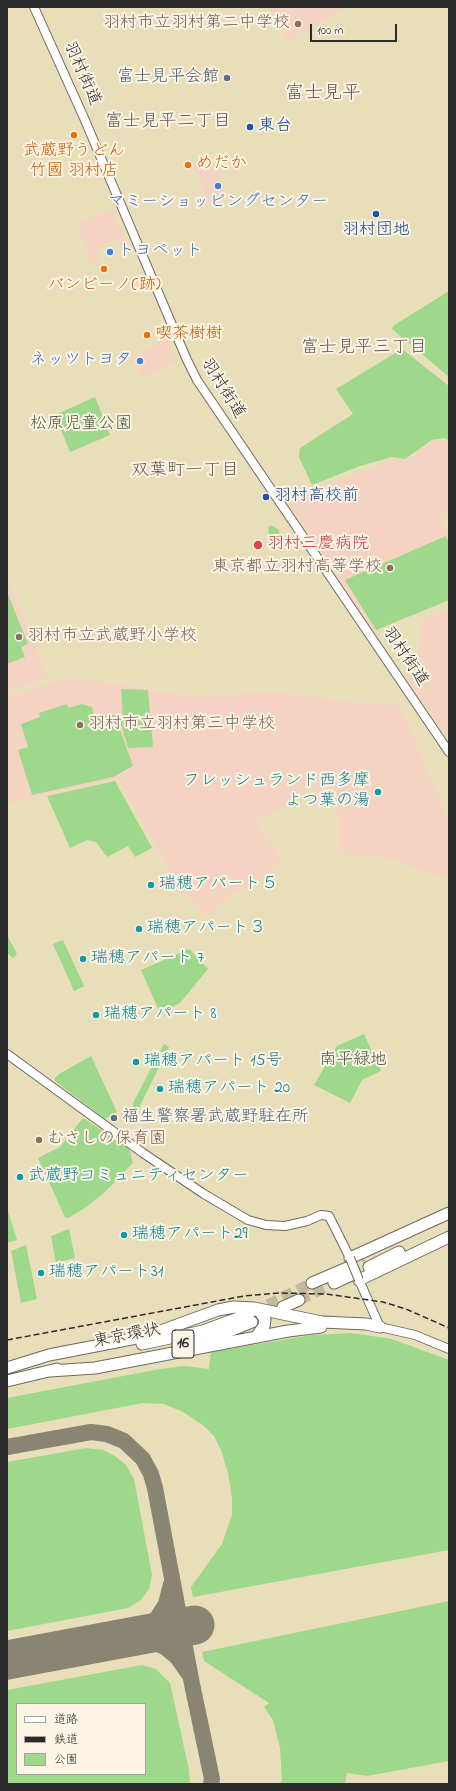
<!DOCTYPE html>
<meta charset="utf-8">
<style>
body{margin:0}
#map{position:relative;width:456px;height:1791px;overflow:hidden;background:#e9deba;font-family:"Indie Flower","Klee One",sans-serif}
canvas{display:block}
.frame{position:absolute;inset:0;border:8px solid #2b2b2b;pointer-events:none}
.legend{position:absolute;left:16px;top:1703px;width:130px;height:72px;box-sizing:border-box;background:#fcf5e5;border:1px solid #a8a49b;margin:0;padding:5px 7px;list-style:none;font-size:12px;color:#2b2b2b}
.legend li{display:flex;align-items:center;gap:8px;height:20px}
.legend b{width:20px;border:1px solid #a8a49b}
.scale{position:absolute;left:310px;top:24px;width:87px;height:18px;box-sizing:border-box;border:2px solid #2b2b2b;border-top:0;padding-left:5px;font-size:12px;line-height:14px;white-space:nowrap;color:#2b2b2b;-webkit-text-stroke:3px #fcf5e5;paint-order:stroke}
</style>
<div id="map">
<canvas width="456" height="1791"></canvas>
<div class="frame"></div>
<ul class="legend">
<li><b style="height:5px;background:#fff"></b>道路</li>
<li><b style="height:5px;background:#2b2b2b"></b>鉄道</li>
<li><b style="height:11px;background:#9ed88b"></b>公園</li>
</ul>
<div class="scale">100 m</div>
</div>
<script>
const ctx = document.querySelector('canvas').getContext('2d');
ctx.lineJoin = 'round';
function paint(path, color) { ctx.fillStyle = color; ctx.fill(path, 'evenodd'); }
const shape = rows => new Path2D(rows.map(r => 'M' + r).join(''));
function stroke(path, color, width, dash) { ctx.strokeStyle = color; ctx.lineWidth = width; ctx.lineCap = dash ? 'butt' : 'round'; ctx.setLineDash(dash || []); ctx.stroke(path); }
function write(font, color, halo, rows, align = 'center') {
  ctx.font = font + ' "Indie Flower","Klee One",sans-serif'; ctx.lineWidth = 4; ctx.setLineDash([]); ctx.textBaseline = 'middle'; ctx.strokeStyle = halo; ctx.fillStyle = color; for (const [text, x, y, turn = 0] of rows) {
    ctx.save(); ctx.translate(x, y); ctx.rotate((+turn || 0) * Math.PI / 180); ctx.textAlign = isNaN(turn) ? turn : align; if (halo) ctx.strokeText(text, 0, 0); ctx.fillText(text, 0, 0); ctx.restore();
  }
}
const built = shape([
 [269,7,347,7,287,42],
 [209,155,228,194,210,204,192,165],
 [112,209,130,249,123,252,117,239,97,248,102,260,92,265,77,224],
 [166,338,177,361,141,378,132,358],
 [444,441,449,443,449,513,441,515,449,534,449,601,373,632,288,501,390,460,405,461,432,442],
 [7,577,48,677,7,692],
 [449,609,449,740,405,675,415,670,423,619],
 [66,678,149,688,155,752,150,756,155,752,150,691,197,696,276,692,359,703,399,705,449,820,449,879,390,859,339,853,339,815,308,783,287,805,256,821,282,861,266,874,236,892,206,917,176,883,118,778,7,804,7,698]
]);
const green = shape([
 [449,291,449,377,392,329,393,326],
 [402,349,449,386,449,440,444,438,432,440,405,459,392,457,360,466,312,485,299,457,300,448,353,414,336,389],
 [95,397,110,435,70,452,55,415],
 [271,525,279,530,280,535,278,539,273,539,269,535,268,528],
 [446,536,449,543,449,600,376,630,345,580],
 [7,592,28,644,21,647,25,657,7,664],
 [121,689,148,690,153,747,128,748,119,718,123,717],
 [67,704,68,708,82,704,92,707,94,716,115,715,133,766,113,777,32,795,18,750,28,747,21,724,40,717,39,713],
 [115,781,152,848,135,857,128,846,107,857,96,842,87,840,70,848,47,796],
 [7,935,17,954,13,958,7,953],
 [63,940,84,986,74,991,53,944],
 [189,949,208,969,180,1003,160,1013,141,970],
 [364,1034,381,1071,362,1080,350,1103,314,1085,337,1046],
 [164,1044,169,1047,135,1116,132,1110,134,1101],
 [91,1056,117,1112,105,1119,55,1081,55,1078,59,1074],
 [83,1118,129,1148,133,1163,105,1192,85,1208,68,1218,65,1217,38,1158,60,1147],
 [7,1208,17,1240,7,1243],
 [69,1229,75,1258,56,1263,51,1236],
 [26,1245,37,1299,21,1303,11,1251],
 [352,1333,392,1339,449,1360,449,1550,193,1597,191,1587,222,1544,232,1515,232,1497,228,1473,221,1450,214,1436,203,1425,183,1412,164,1404,143,1403,7,1429,7,1398,160,1369,184,1366,209,1369,211,1352,312,1335],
 [86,1448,103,1450,115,1456,126,1465,134,1479,152,1575,149,1589,141,1600,128,1608,7,1631,7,1462],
 [449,1601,449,1761,367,1776,347,1773,345,1784,281,1784,282,1778,280,1748,273,1720,264,1707,269,1703,204,1661,202,1652],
 [142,1665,156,1669,170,1683,189,1770,190,1784,7,1784,7,1690],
 [17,1704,145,1704,145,1774,17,1774]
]);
const taxiway = shape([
 [7,1447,91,1432,107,1434,124,1441,143,1459,151,1474,155,1488,192,1684,212,1779,211,1784],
 [127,1637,144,1629,157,1618,166,1604,171,1584],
 [123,1638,143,1638,165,1647,177,1657,188,1673]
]);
const runway = shape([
 [7,1660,195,1625]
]);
const highwayTunnel = shape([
 [347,1268,365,1260],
 [351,1275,369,1267],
 [299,1300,334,1283],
 [253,1312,312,1283]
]);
const secondary = shape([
 [34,7,84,118,187,360,197,380,449,752],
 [7,1054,143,1153,204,1194,248,1220,266,1225,285,1226,307,1221,321,1215,329,1216,350,1258],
 [359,1280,380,1327,415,1335,449,1349]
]);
const highway = shape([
 [350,1258,449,1213],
 [369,1267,399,1252],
 [359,1280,449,1237],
 [312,1283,347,1268],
 [334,1283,351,1275],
 [283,1307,299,1300],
 [254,1308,261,1313,265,1320,264,1326,256,1337],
 [192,1342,215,1337,252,1322],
 [142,1344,203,1331,249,1314],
 [7,1368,49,1355,147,1336,218,1310,234,1307,254,1308,322,1322,366,1324,380,1327],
 [50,1371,95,1368,288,1331,321,1327],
 [7,1381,57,1369]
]);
const rail = shape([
 [7,1340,244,1296,280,1293,326,1294,383,1302,406,1309,449,1328]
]);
const secondaryBridge = shape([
 [350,1258,359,1280]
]);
const markers = [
 [298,24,4,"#8d6e63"],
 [227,78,4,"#5c6f8a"],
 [250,127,4,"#1a4fb4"],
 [74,135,4,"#e8710a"],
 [188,165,4,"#e8710a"],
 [218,186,4,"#3f7fe0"],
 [376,214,4,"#1a4fb4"],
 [110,252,4,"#3f7fe0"],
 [104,269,4,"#e8710a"],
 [147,335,4,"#e8710a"],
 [140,361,4,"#3f7fe0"],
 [266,497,4,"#1a4fb4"],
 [258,545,5,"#e0444e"],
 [390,568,4,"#8d6e63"],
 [19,637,4,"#8d6e63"],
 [80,725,4,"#8d6e63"],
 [378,792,4,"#0f9aa8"],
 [151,885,4,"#0f9aa8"],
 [139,929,4,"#0f9aa8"],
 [83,959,4,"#0f9aa8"],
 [96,1015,4,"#0f9aa8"],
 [136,1062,4,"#0f9aa8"],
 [160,1089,4,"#0f9aa8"],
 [114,1118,4,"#5c6f8a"],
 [39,1140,4,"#8d6e63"],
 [20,1177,4,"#0f9aa8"],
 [124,1235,4,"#0f9aa8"],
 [41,1273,4,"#0f9aa8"]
];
const shields = [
 [183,1344,22]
];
const shieldNames = [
 ["16",183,1344]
];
const educationNames = [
 ["羽村市立羽村第二中学校",290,24,"right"],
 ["東京都立羽村高等学校",382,568,"right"],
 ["羽村市立武蔵野小学校",27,637],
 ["羽村市立羽村第三中学校",88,725],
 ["むさしの保育園",47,1140]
];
const streetNames = [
 ["羽村街道",81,74,66],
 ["羽村街道",222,389,58],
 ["羽村街道",404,657,56],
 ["東京環状",127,1337,-11]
];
const serviceNames = [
 ["富士見平会館",219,78],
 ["福生警察署武蔵野駐在所",122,1118,"left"]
];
const transitNames = [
 ["東台",258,127],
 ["羽村団地",376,231,"center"],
 ["羽村高校前",274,497]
];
const foodNames = [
 ["武蔵野うどん",74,152],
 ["竹國 羽村店",74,172],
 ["めだか",196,165,"left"],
 ["バンビーノ(跡)",104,286],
 ["喫茶樹樹",155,335,"left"]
];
const shopNames = [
 ["マミーショッピングセンター",218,203],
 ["トヨペット",118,252,"left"],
 ["ネッツトヨタ",132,361,"right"]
];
const parkNames = [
 ["松原児童公園",81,425],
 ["南平緑地",353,1061]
];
const healthNames = [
 ["羽村三慶病院",267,545]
];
const cultureNames = [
 ["フレッシュランド西多摩",370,782,"right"],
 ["よつ葉の湯",370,802,"right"],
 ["瑞穂アパート５",159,885],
 ["瑞穂アパート３",147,929],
 ["瑞穂アパート 7",91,959],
 ["瑞穂アパート 8",104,1015],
 ["瑞穂アパート 15号",144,1062],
 ["瑞穂アパート 20",168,1089],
 ["武蔵野コミュニティセンター",28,1177],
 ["瑞穂アパート29",132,1235],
 ["瑞穂アパート31",49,1273]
];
const neighbourhoodNames = [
 ["富士見平二丁目",168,123],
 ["富士見平三丁目",364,349],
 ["双葉町一丁目",185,472]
];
const quarterNames = [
 ["富士見平",323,95]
];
paint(built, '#f5d3c2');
paint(green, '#9ed88b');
stroke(taxiway, '#8a8472', 16);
stroke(runway, '#8a8472', 39);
stroke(highwayTunnel, '#c3ba9d', 11, [11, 5.5]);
stroke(secondary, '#6e6a5d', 10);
stroke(highway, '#6e6a5d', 13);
stroke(secondary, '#fff', 8);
stroke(highway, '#fff', 11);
stroke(rail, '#2b2b2b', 1.5, [6, 3]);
stroke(secondaryBridge, '#6e6a5d', 10, []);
stroke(secondaryBridge, '#fff', 8);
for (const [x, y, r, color] of markers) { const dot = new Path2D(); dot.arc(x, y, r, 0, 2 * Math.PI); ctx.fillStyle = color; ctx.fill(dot); stroke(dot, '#fcf5e5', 1.5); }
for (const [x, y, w] of shields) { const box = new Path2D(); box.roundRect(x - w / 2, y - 14, w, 28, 3); ctx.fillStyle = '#fcf5e5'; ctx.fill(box); stroke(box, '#2b2b2b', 1); }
write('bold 16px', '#2b2b2b', null, shieldNames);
write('17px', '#785e54', '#fcf5e5', educationNames, 'left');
write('17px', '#2b2b2b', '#fcf5e5', streetNames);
write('17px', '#4e5e75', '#fcf5e5', serviceNames, 'right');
write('17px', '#164399', '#fcf5e5', transitNames, 'left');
write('17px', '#c56008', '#fcf5e5', foodNames);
write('17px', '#366cbe', '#fcf5e5', shopNames);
write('17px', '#485643', '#fcf5e5', parkNames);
write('17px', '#be3a42', '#fcf5e5', healthNames, 'left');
write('17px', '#0d838f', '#fcf5e5', cultureNames, 'left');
write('18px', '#665553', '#fcf5e5', neighbourhoodNames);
write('19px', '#665553', '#fcf5e5', quarterNames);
</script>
